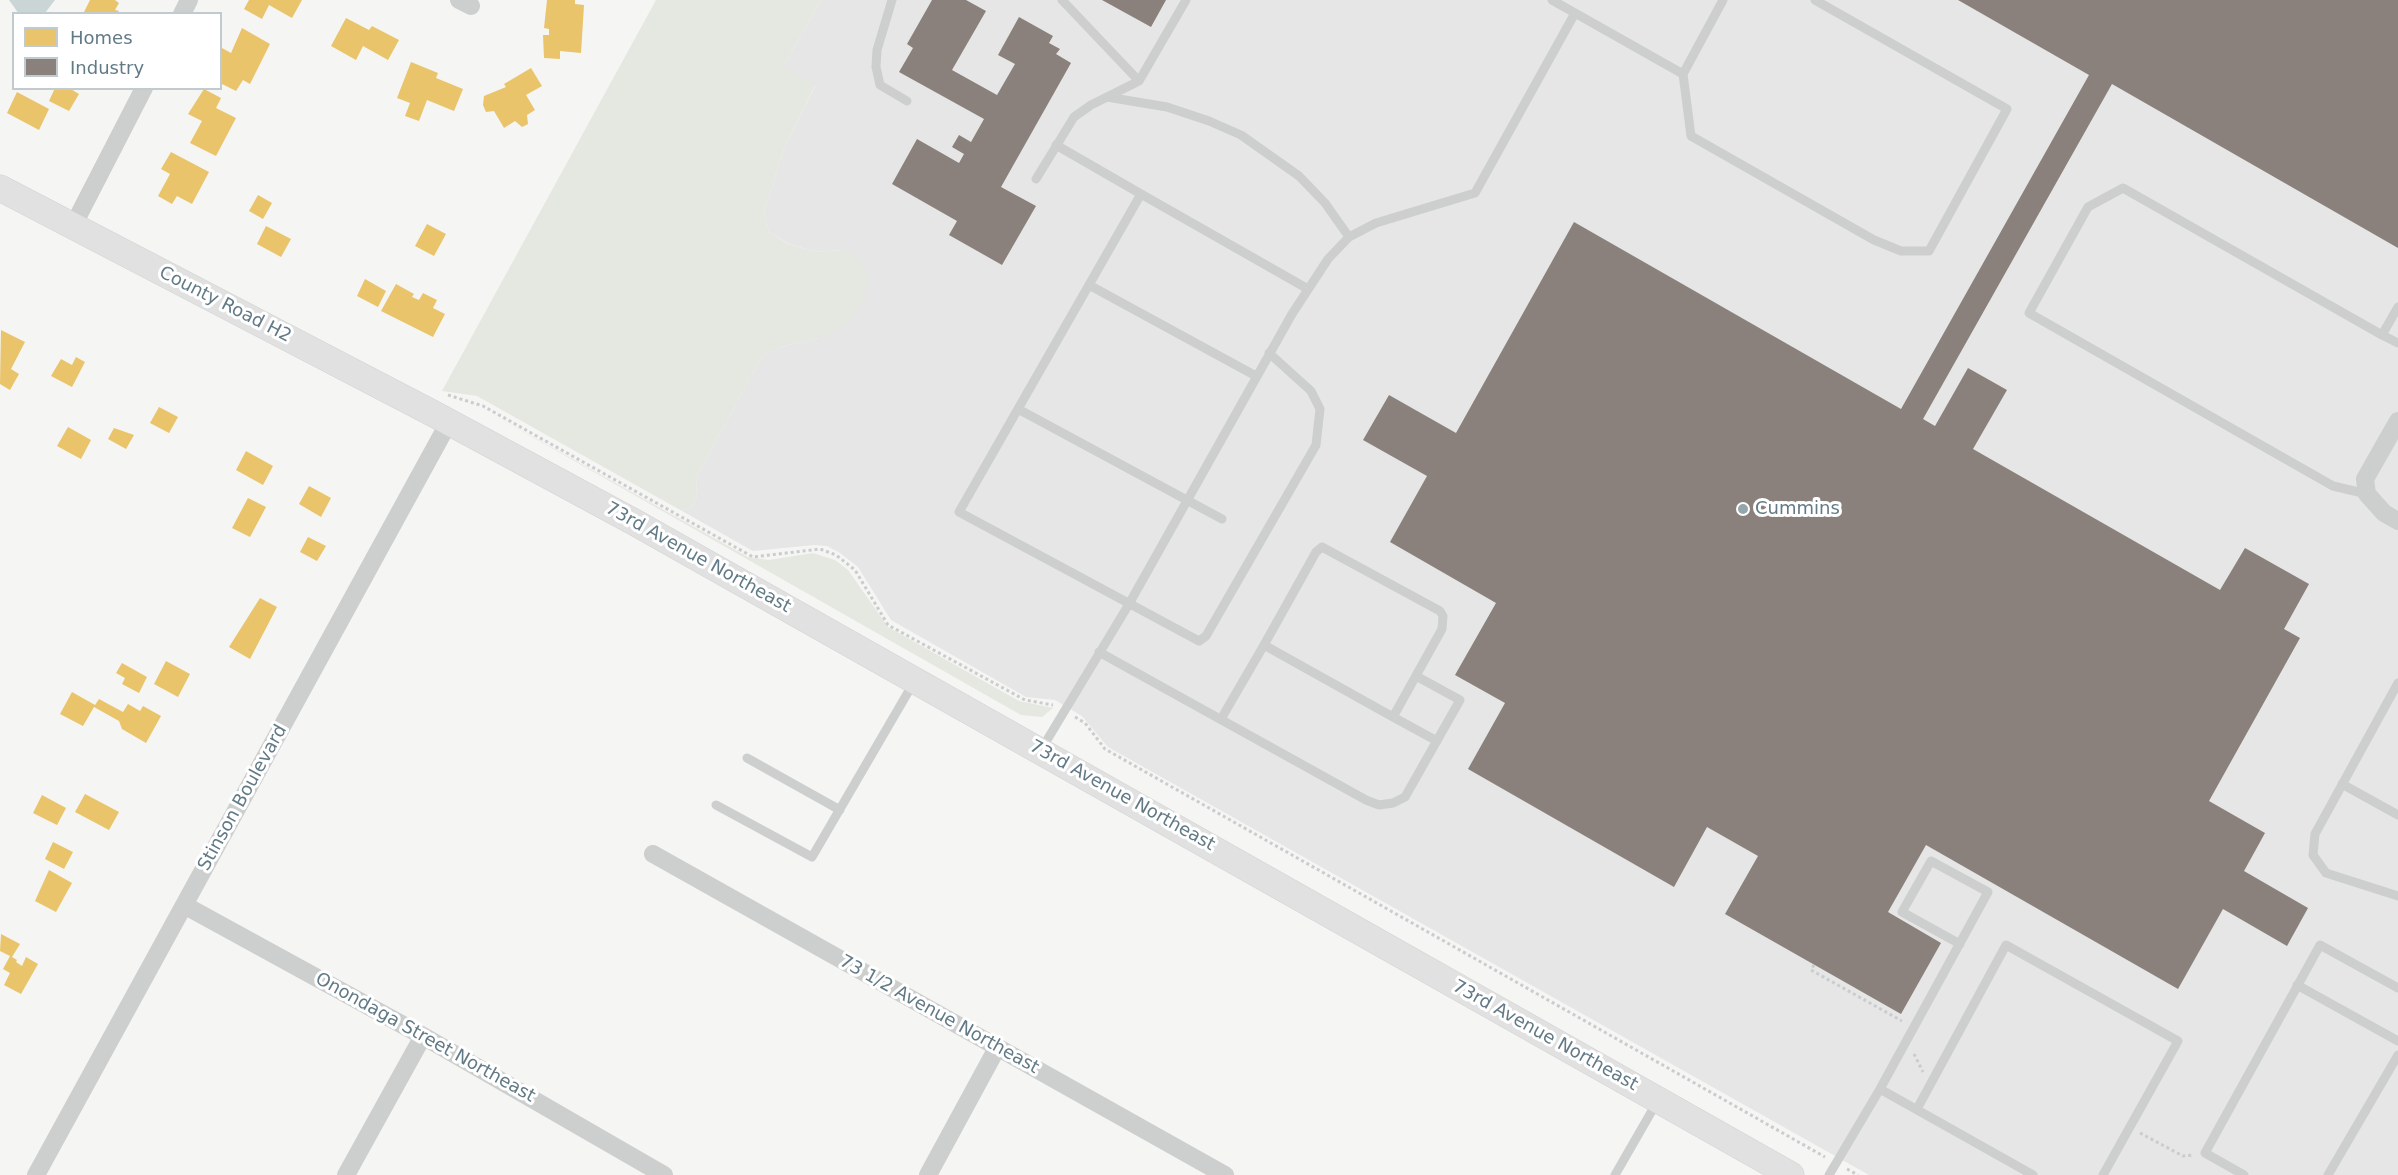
<!DOCTYPE html>
<style>
body{margin:0}
#map{position:relative;width:2398px;height:1175px;overflow:hidden;background:#f5f5f3;font-family:"DejaVu Sans",sans-serif}
canvas{display:block}
.legend{position:absolute;left:12px;top:12px;width:210px;height:78px;box-sizing:border-box;background:#fff;border:2px solid #c0cacf;margin:0;padding:8px 10px;list-style:none;font-size:18px;color:#627a86}
.legend li{display:flex;align-items:center;gap:12px;height:30px}
.legend b{width:30px;border:2px solid #c0cacf}
</style>
<div id="map">
<canvas width="2398" height="1175"></canvas>
<ul class="legend">
<li><b style="height:16px;background:#e9c46a"></b>Homes</li>
<li><b style="height:16px;background:#8a817c"></b>Industry</li>
</ul>
</div>
<script>
const ctx = document.querySelector('canvas').getContext('2d');
ctx.lineJoin = 'round';
function paint(path, color) { ctx.fillStyle = color; ctx.fill(path, 'evenodd'); }
const shape = rows => new Path2D(rows.map(r => 'M' + r).join(''));
function stroke(path, color, width, dash) { ctx.strokeStyle = color; ctx.lineWidth = width; ctx.lineCap = dash ? 'butt' : 'round'; ctx.setLineDash(dash || []); ctx.stroke(path); }
function write(font, color, halo, rows, align = 'center') {
  ctx.font = font + ' "DejaVu Sans",sans-serif'; ctx.lineWidth = 6; ctx.setLineDash([]); ctx.textBaseline = 'middle'; ctx.strokeStyle = halo; ctx.fillStyle = color; for (const [text, x, y, turn = 0] of rows) {
    ctx.save(); ctx.translate(x, y); ctx.rotate((+turn || 0) * Math.PI / 180); ctx.textAlign = isNaN(turn) ? turn : align; if (halo) ctx.strokeText(text, 0, 0); ctx.fillText(text, 0, 0); ctx.restore();
  }
}
const built = shape([
 [821,0,2398,0,2398,1175,1869,1175,1108,747,1082,716,1055,700,1026,697,891,620,858,567,840,553,827,546,814,545,753,551,682,511,693,506,697,496,696,478,762,356,780,347,819,338,841,250,816,252,789,244,769,232,764,211,784,149,815,86,783,67]
]);
const green = shape([
 [656,0,821,0,783,67,815,85,784,149,764,211,769,232,788,244,816,252,841,250,855,254,867,270,866,293,848,324,819,338,780,347,762,356,696,478,697,496,693,506,682,511,477,396,442,391],
 [483,409,748,557,769,560,813,553,835,560,848,570,888,627,1019,701,1053,708,1042,717,1021,715]
]);
const water = shape([
 [9,0,55,0,45,13,19,14]
]);
const homes = shape([
 [90,0,115,0,119,3,115,10,119,11,117,14,83,14],
 [249,0,302,0,292,18,269,5,262,19,244,9],
 [547,0,575,0,575,4,584,5,581,53,560,51,560,59,544,58,543,35,549,35,549,29,544,28],
 [346,18,369,30,372,26,399,40,388,60,363,46,356,60,331,46],
 [242,28,270,44,250,84,243,80,236,91,220,83,220,51,222,48,231,53],
 [411,62,438,73,436,78,463,89,454,111,427,100,419,121,405,116,410,103,397,98],
 [531,68,542,86,526,95,535,110,527,115,528,124,522,127,515,121,504,128,494,111,486,112,483,105,484,96,506,87,504,84],
 [55,88,69,88,79,94,69,111,49,101],
 [204,89,221,98,216,108,236,118,216,156,190,143,202,121,188,114],
 [17,92,49,109,39,130,7,113],
 [171,152,209,172,192,204,177,196,172,204,158,196,170,174,161,169],
 [258,195,272,203,263,219,249,211],
 [427,224,446,234,434,256,415,246],
 [266,226,291,239,281,257,257,244],
 [365,279,386,291,378,307,357,296],
 [396,284,414,294,412,297,419,300,423,293,437,300,433,308,445,314,433,337,381,311],
 [1,330,25,342,11,369,19,374,10,390,0,384],
 [76,357,85,362,72,387,51,376,61,359,72,365],
 [159,407,178,417,169,433,150,423],
 [68,427,91,440,81,459,57,446],
 [114,428,134,435,126,449,108,439],
 [246,451,273,466,263,485,236,470],
 [309,486,331,498,321,517,299,504],
 [248,498,266,507,250,537,232,528],
 [308,537,326,546,317,561,300,552],
 [260,598,277,607,250,659,229,647],
 [166,661,190,674,178,697,154,684],
 [122,663,147,677,139,693,122,684,125,678,116,673],
 [72,692,95,705,99,699,123,712,128,704,140,711,143,706,161,716,146,743,122,729,119,721,94,707,83,726,60,714],
 [85,794,119,812,109,830,75,812],
 [42,795,66,808,57,825,33,813],
 [53,842,73,852,64,869,45,859],
 [49,870,72,883,56,912,35,901],
 [1,934,20,944,12,957,17,960,16,962,22,966,26,957,38,964,21,994,4,985,10,973,3,969,10,956,0,951]
]);
const industry = shape([
 [932,0,966,0,986,11,952,70,997,95,1015,64,998,55,1019,17,1053,36,1049,43,1060,49,1056,54,1071,63,1001,187,1036,206,1002,265,949,235,957,221,892,184,917,139,959,163,964,154,952,147,959,135,971,142,984,119,899,72,913,48,907,44],
 [1102,0,1166,0,1151,27],
 [1958,0,2398,0,2398,248,2112,84,1923,419,1935,426,1968,368,2007,390,1973,449,2220,590,2245,548,2309,584,2284,629,2300,638,2209,801,2265,833,2244,871,2308,908,2287,946,2223,909,2178,989,1926,845,1888,912,1941,943,1901,1014,1725,914,1758,856,1707,827,1674,887,1468,769,1505,703,1455,675,1496,603,1390,542,1427,476,1363,440,1389,395,1456,433,1574,222,1901,409,2089,75]
]);
const path = shape([
 [448,395,483,406,753,557,820,549,836,555,855,570,888,625,1025,700,1053,705],
 [1075,717,1085,723,1105,749,1825,1157],
 [1814,965,1811,970,1902,1021],
 [1914,1054,1923,1072],
 [2140,1133,2183,1156,2194,1155],
 [1847,1169,1858,1175]
]);
const lane = shape([
 [892,0,877,50,876,67,880,85,907,101],
 [1062,0,1139,81],
 [1552,0,1683,74,1691,136,1874,240,1901,251,1929,251,2007,109,1815,0],
 [1683,74,1723,0],
 [1107,97,1167,107,1209,121,1241,135,1299,176,1325,203,1349,237],
 [1056,145,1141,194,959,512,1199,641,1206,636,1316,445,1320,409,1311,391,1269,353],
 [1036,179,1074,117,1091,105,1139,81,1186,0],
 [1141,194,1308,289],
 [1089,285,1256,376],
 [2398,307,2382,335,2398,343],
 [1018,409,1222,519],
 [2367,494,2333,486,2029,313,2088,207,2123,188,2382,335],
 [1099,652,1366,800,1379,805,1393,803,1405,797,1460,700,1416,676],
 [2398,683,2315,834,2313,855,2326,873,2398,896],
 [1393,717,1442,629,1443,616,1440,611,1322,547,1316,552,1264,645,1393,717,1437,741],
 [1221,719,1264,645],
 [1041,750,1129,604,1292,314,1328,259,1349,237,1376,223,1475,193,1575,13],
 [747,758,840,810],
 [2342,784,2398,815],
 [716,805,812,857,914,682],
 [2297,985,2398,1041],
 [1880,1089,2033,1175],
 [1917,1109,2006,945,2178,1041,2103,1175],
 [1615,1175,1657,1102],
 [1829,1175,1880,1089,1988,892,1931,861,1902,912,1960,944],
 [2244,1175,2205,1153,2320,945,2398,988],
 [2328,1175,2398,1055]
]);
const street = shape([
 [459,0,471,6],
 [182,14,189,0],
 [73,226,144,88],
 [2398,421,2365,479,2367,494,2384,513,2398,521],
 [653,854,1225,1175],
 [184,905,423,1036,664,1175],
 [36,1175,449,422],
 [346,1175,423,1036],
 [928,1175,997,1048]
]);
const secondary = shape([
 [0,188,434,414,634,522,1791,1175]
]);
const markers = [
 [1743,509,6,"#95a5ac"]
];
const streetNames = [
 ["County Road H2",225,305,27],
 ["73rd Avenue Northeast",698,558,29],
 ["73rd Avenue Northeast",1122,796,29],
 ["Stinson Boulevard",243,798,-61],
 ["73 1/2 Avenue Northeast",939,1015,29],
 ["73rd Avenue Northeast",1545,1036,29],
 ["Onondaga Street Northeast",425,1038,29]
];
const poiNames = [
 ["Cummins",1755,509]
];
paint(built, '#e5e6e5');
paint(green, '#e5e8e1');
paint(water, '#cad6d6');
paint(homes, '#e9c46a');
paint(industry, '#8a817c');
stroke(secondary, '#d1d3d3', 27);
stroke(path, '#cacccd', 3, [3, 3]);
stroke(lane, '#cdcece', 9);
stroke(street, '#cdcece', 18);
stroke(secondary, '#e1e1e1', 26);
for (const [x, y, r, color] of markers) { const dot = new Path2D(); dot.arc(x, y, r, 0, 2 * Math.PI); ctx.fillStyle = color; ctx.fill(dot); stroke(dot, '#fff', 2); }
write('18px', '#627a86', '#fff', streetNames);
write('18px', '#627a86', '#fff', poiNames, 'left');
</script>
